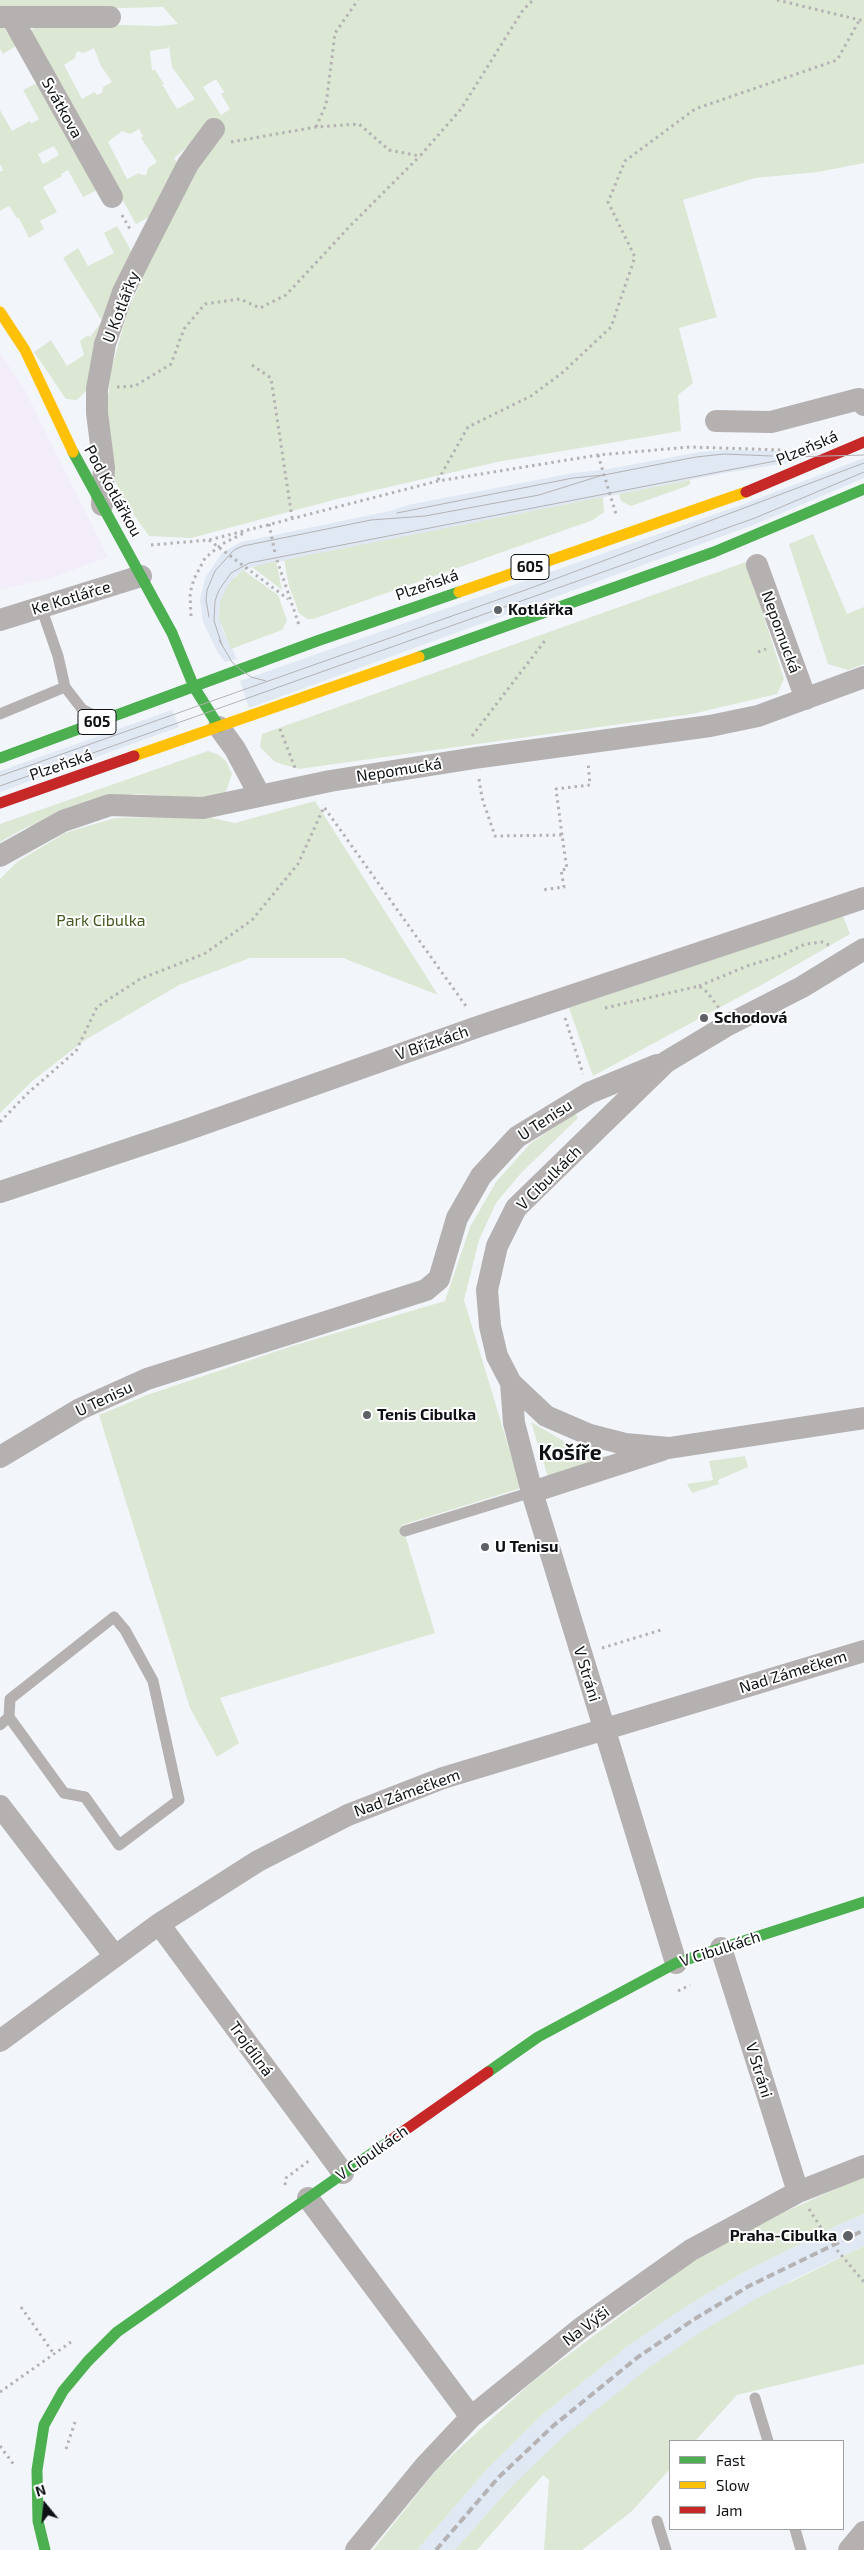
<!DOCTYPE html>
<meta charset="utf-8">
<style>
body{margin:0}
#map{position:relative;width:864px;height:2550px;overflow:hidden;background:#f2f6fb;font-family:"Exo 2",sans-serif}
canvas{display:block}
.legend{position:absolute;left:669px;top:2440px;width:175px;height:90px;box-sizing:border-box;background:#fff;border:1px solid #9fa0a1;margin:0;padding:6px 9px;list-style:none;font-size:15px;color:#0f1215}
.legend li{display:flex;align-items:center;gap:10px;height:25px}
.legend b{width:25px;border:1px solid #9fa0a1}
.north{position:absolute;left:20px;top:2480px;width:50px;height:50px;-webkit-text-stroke:4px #fff;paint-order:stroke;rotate:343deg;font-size:14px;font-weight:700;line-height:20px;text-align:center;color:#0f1215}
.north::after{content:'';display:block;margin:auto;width:18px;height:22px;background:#0f1215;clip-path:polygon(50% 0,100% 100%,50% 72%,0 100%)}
</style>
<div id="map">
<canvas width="864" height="2550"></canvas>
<ul class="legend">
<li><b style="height:6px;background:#4caf50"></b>Fast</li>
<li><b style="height:6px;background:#ffc107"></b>Slow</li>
<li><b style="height:6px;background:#c62828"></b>Jam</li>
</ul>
<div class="north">N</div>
</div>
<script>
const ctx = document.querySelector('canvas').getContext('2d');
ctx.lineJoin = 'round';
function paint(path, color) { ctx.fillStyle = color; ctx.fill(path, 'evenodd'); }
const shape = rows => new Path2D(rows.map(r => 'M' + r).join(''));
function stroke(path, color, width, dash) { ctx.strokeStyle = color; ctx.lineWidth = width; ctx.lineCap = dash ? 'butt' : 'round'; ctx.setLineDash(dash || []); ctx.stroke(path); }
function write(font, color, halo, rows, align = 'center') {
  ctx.font = font + ' "Exo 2",sans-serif'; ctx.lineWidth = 4; ctx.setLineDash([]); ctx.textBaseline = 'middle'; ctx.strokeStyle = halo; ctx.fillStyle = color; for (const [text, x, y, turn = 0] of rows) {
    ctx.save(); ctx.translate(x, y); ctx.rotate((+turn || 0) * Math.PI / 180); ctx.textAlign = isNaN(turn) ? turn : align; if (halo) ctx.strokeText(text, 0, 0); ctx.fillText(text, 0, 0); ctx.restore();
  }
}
const built = shape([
 [723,450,818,452,794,462,725,473,252,567,235,576,219,610,222,629,237,659,225,662,218,653,203,622,200,600,205,578,222,553,241,542,390,511,408,505,573,473,603,470,700,452],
 [864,458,864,478,756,524,249,708,240,681,741,505],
 [172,710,179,727,0,792,0,771],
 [864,2214,864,2246,792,2280,509,2489,455,2550,417,2550,488,2468,543,2414,629,2345,685,2307,742,2273,842,2223]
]);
const industrial = shape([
 [0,353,24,388,108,557,50,578,0,590]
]);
const green = shape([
 [0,0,864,0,864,163,818,172,755,178,683,200,717,317,679,328,693,383,678,395,681,431,497,462,337,499,191,538,149,536,124,501,109,467,101,412,109,393,110,373,128,311,205,132,174,158,179,166,149,217,136,224,28,32,43,23,159,26,178,24,163,7,4,11,0,11],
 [169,46,172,67,195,99,177,109,163,86,161,86,164,84,155,70,152,70,150,51,168,48],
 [94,48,101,66,112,82,103,87,102,93,97,95,94,92,82,99,64,65,75,58,77,51,84,53],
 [216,79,224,92,221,94,230,109,221,115,203,87],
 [139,129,143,136,141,138,157,162,148,168,146,175,142,175,139,173,127,179,108,142,122,131,130,134],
 [0,21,16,46,3,54,0,49],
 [37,83,97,190,83,197,68,170,61,174,62,176,43,187,57,212,40,221,44,229,29,238,19,218,17,218,9,206,0,211,0,172,3,170,0,164,0,110,12,131,30,121,31,124,39,119,23,90],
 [54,146,59,155,43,164,38,154],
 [117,226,133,254,87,390,77,400,66,399,34,352,51,340,67,366,84,355,80,341,88,335,90,337,102,321,63,258,78,248,88,266,114,253,104,233],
 [690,480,690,484,687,486,631,506,621,501,619,494],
 [603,497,604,512,593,520,313,619,307,619,299,613,289,586,284,560],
 [813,534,847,614,864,607,864,664,848,670,828,664,789,544],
 [276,561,282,590,252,567],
 [746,562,784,679,777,694,692,714,299,769,275,762,260,747,262,734],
 [243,570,278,595,287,621,282,630,231,649,219,619,220,602,229,583],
 [208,751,217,754,226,761,232,774,225,794,202,798,135,794,99,801,25,828,0,842,0,824],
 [315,801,438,995,343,958,250,958,179,985,85,1040,31,1082,0,1113,0,879,17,862,65,833,115,818,203,816,235,823],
 [843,916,850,934,765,983,593,1076,569,1008],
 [575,1113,578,1118,522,1172,496,1203,479,1240,464,1300,521,1488,402,1525,435,1633,220,1698,239,1743,217,1757,190,1708,99,1415,147,1395,292,1346,445,1301,470,1227,496,1182,530,1144],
 [531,1422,579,1450,611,1458,549,1480],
 [745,1456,748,1467,718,1480,719,1484,692,1493,687,1484,713,1480,709,1461],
 [864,2176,864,2214,842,2223,742,2273,685,2307,629,2345,543,2414,488,2468,417,2550,373,2550,437,2469,532,2382,691,2263,763,2222],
 [864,2246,864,2364,737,2395,695,2441,670,2441,670,2469,632,2511,582,2550,544,2550,549,2480,543,2475,477,2550,455,2550,509,2489,563,2437,647,2369,701,2332,756,2299]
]);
const path = shape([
 [777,0,864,21],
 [316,127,326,105,335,33,358,0],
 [231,142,316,127,359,124,389,150,420,156,461,109,523,10,533,0],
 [122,215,131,231],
 [252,365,271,378,292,518],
 [117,387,135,386,171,364,184,329,205,304,240,299,260,308,286,295,351,225,420,156],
 [598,455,616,514],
 [438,480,468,427,531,396,562,373,611,327,635,257,608,202,625,161,695,109,837,60,859,21],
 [269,524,275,553],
 [209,540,288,599],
 [151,545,209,540,438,481,598,455,690,447,782,450],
 [277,560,299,625],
 [191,616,190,593,194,579,205,558,222,544,244,533],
 [758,652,766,649],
 [280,729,295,768],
 [472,736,547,638],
 [479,779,482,798,495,836,562,835,567,869,561,870,564,887,542,890],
 [562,835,556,789,590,785,588,762],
 [699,986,747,966,783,955,805,944,822,942,829,945],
 [605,1008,699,986,707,992,719,1008],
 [565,1018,583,1074],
 [0,1122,27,1094,76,1051,97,1007,140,979,204,954,252,920,298,864,324,807,468,1009],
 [602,1648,661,1630],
 [678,1991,690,1985],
 [285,2185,286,2178,310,2160],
 [809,2209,825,2234],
 [837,2250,864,2282],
 [21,2307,54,2354],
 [0,2392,71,2342],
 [0,2446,14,2465],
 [66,2449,76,2419]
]);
const lane = shape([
 [41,607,58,656,65,687],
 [0,714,65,687,82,709,99,718],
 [405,1531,532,1492],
 [0,1725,9,1717,10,1699,114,1617,125,1630,153,1681,179,1800,119,1845,85,1797,64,1793,9,1717],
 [755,2398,768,2441],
 [657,2521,666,2550],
 [795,2529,801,2550]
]);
const street = shape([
 [0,17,110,17],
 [12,18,112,197],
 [716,421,771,422,859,399,864,405],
 [102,505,104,468,97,413,97,389,105,344,123,292,143,252,188,164,214,129],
 [757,565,806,699],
 [0,620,141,576],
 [219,727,235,749,259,794],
 [0,856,63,821,110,805,203,808,330,781,475,758,710,726,758,716,864,677],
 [864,949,802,987,726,1026,666,1062,516,1208,497,1246,487,1290,490,1326,497,1356,511,1383,546,1416,590,1435,625,1444,669,1448,864,1418],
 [0,1192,186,1130,480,1026,864,898],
 [511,1383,514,1423,532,1492,676,1963],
 [0,1457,80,1409,147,1379,426,1290,439,1279,457,1218,481,1176,517,1137,589,1093,657,1065],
 [532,1492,662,1450],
 [0,1806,114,1955],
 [159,1924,343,2173],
 [721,1948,798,2192],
 [0,2041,159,1924,258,1861,348,1815,443,1778,864,1651],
 [308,2198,471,2417],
 [356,2550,425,2466,471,2417,581,2328,691,2250,798,2192,864,2166],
 [849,2550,864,2532]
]);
const fast = shape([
 [73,452,172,633,194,687,219,727],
 [419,657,714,552,864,489],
 [0,758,317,641,459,592],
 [488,2072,538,2037,676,1963,864,1902],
 [45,2550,38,2521,37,2470,44,2425,63,2391,88,2361,117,2332,391,2140]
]);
const slow = shape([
 [0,312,25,350,73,452],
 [459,592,746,492],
 [134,756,419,657]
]);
const jam = shape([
 [746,492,864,442],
 [0,803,134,756],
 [391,2140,488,2072]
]);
const tram = shape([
 [789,457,864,455],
 [397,513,573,478,604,475,696,457,724,454,772,456],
 [209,617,206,600,207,590,215,571,234,550,243,546,371,520,425,516,539,495,603,475],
 [219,640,232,662,241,670,251,677,266,681],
 [222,645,214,621,215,601,219,590,231,573,249,563,796,457],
 [0,776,531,588,864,463],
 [0,786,755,518,864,472]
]);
const rail = shape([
 [436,2550,498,2478,553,2426,638,2357,693,2320,749,2286,864,2230]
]);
const markers = [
 [498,610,5,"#5e6266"],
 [704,1018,5,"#5e6266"],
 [367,1415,5,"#5e6266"],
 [485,1547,5,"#5e6266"],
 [848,2236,6,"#5e6266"]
];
const shields = [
 [530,567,38],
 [97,722,38]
];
const shieldNames = [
 ["605",530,567],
 ["605",97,722]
];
const streetNames = [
 ["Svátkova",62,108,61],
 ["U Kotlářky",121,307,-69],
 ["Plzeňská",807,448,-23],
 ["Pod Kotlářkou",113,491,61],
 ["Plzeňská",427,585,-19],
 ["Ke Kotlářce",71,598,-17],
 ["Nepomucká",781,632,70],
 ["Plzeňská",61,765,-19],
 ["Nepomucká",399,770,-9],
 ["V Břízkách",432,1043,-19],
 ["U Tenisu",545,1120,-33],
 ["V Cibulkách",549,1178,-45],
 ["U Tenisu",104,1399,-25],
 ["Nad Zámečkem",793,1672,-17],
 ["V Stráni",587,1674,73],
 ["Nad Zámečkem",407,1793,-20],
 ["V Cibulkách",720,1949,-18],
 ["Trojdílná",251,2049,54],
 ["V Stráni",759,2070,73],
 ["V Cibulkách",372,2153,-35],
 ["Na Výši",586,2326,-37]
];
const poiNames = [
 ["Kotlářka",508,610],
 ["Schodová",714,1018],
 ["Tenis Cibulka",377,1415],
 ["U Tenisu",495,1547],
 ["Praha-Cibulka",837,2236,"right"]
];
const parkNames = [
 ["Park Cibulka",101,921]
];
const districtNames = [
 ["Košíře",570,1453]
];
paint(built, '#dfe8f3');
paint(industrial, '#f3edf9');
paint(green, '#dce7d4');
stroke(path, '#b5b2b4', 3, [2.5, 4]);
stroke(lane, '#b6b1b1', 11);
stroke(street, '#b6b1b1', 22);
stroke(fast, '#4caf50', 11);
stroke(slow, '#ffc107', 11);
stroke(jam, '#c62828', 11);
stroke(tram, '#b4b2b4', 1);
stroke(rail, '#b4b2b4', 4, [8, 4]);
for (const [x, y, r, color] of markers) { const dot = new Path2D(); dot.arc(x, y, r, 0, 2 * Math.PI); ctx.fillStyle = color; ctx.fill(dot); stroke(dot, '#fff', 2); }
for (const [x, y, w] of shields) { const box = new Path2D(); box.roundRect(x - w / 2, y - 12.5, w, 25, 4); ctx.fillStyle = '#fff'; ctx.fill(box); stroke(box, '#0f1215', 1); }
write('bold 15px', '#0f1215', null, shieldNames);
write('16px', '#0f1215', '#fff', streetNames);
write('bold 16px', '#0f1215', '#fff', poiNames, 'left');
write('16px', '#445a21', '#fff', parkNames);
write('bold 21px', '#0f1215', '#fff', districtNames);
</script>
